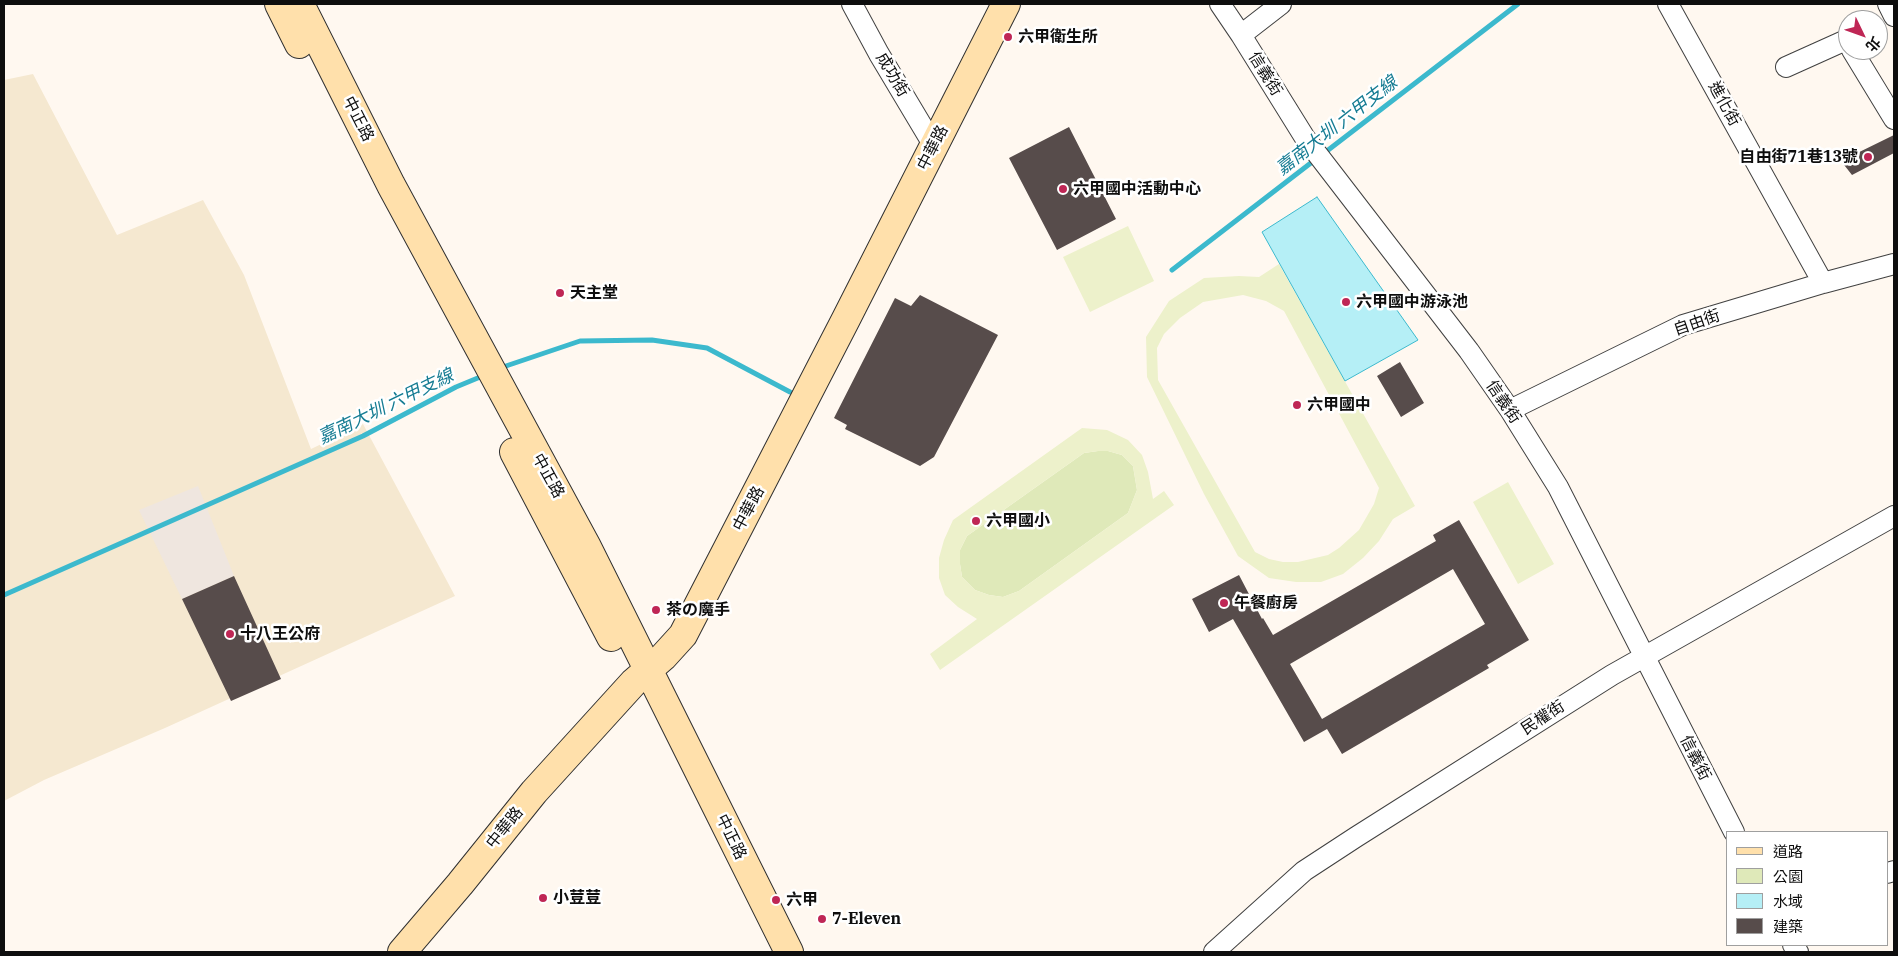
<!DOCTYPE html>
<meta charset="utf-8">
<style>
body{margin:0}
#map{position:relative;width:1898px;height:956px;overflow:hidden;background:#fff8f0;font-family:"IBM Plex Serif","Noto Sans TC",serif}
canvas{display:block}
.frame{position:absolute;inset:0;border:5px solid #0e0e0e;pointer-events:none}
.legend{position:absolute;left:1726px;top:831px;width:162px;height:115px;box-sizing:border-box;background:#fff;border:1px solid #9f9f9f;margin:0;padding:6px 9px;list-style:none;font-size:15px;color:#0e0e0e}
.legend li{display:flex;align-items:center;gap:10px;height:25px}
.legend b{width:25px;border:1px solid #9f9f9f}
.north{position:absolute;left:1838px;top:10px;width:50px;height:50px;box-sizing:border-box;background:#fff;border:1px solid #9f9f9f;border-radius:50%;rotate:132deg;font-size:14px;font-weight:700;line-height:20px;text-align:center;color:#0e0e0e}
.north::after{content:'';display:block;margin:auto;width:18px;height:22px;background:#bf2655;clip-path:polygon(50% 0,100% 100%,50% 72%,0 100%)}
</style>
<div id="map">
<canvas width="1898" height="956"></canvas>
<div class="frame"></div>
<ul class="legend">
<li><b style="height:6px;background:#ffe0ab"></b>道路</li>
<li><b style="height:14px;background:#dfe9b9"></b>公園</li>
<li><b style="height:14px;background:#b5eff6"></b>水域</li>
<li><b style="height:14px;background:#574c4b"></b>建築</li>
</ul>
<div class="north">北</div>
</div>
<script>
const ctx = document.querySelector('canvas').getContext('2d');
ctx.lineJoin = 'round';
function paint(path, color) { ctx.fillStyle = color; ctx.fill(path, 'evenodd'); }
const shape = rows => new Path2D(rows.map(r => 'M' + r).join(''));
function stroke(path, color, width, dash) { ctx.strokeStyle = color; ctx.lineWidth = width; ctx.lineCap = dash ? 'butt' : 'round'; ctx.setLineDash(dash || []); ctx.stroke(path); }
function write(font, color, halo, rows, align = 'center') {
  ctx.font = font + ' "IBM Plex Serif","Noto Sans TC","Noto Sans JP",serif'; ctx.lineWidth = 5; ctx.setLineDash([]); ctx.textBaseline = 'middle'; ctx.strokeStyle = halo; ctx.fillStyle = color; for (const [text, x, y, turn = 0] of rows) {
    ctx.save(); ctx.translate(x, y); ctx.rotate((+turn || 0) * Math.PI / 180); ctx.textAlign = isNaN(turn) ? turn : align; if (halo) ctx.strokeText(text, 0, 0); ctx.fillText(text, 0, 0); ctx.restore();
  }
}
const farmland = shape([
 [33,74,117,235,203,200,244,275,311,449,363,424,455,596,165,728,44,780,4,801,4,80]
]);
const green = shape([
 [1098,451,1108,451,1122,455,1133,466,1137,490,1128,513,1019,591,1003,597,989,595,975,590,962,577,960,564,960,550,967,536,1084,453]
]);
const pitch = shape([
 [1128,226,1154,281,1090,312,1063,257],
 [1279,264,1415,506,1393,519,1379,541,1363,558,1343,574,1321,582,1296,582,1269,578,1238,556,1204,494,1147,377,1146,337,1169,301,1204,278,1239,276,1259,277],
 [1243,295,1266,301,1284,311,1379,488,1374,504,1359,530,1339,548,1328,555,1298,562,1283,562,1269,559,1255,552,1158,380,1157,348,1164,334,1180,318,1203,302],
 [1082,428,1107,430,1128,440,1142,455,1148,472,1153,499,1164,491,1174,505,940,670,930,654,977,619,958,607,945,595,939,578,939,558,944,540,953,520],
 [1098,451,1108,451,1122,455,1133,466,1137,490,1128,513,1019,591,1003,597,989,595,975,590,962,577,960,564,960,550,967,536,1084,453],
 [1508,482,1554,564,1518,584,1473,502]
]);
const plaza = shape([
 [198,486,234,576,182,599,139,510]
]);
const water = shape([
 [1317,197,1418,340,1345,381,1262,232,1317,197]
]);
const stream = shape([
 [1323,154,1518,4],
 [1172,270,1316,159],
 [500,368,580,341,652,340,707,348,790,392],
 [4,595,363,436,456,387,485,375]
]);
const building = shape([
 [1069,127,1116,219,1057,250,1009,158],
 [1894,135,1894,153,1852,175,1841,161],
 [920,295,998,335,934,457,920,466,845,429,847,425,834,418,895,298,911,306],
 [1400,362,1424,403,1401,417,1377,376],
 [1459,520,1529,640,1487,665,1489,668,1342,754,1327,729,1304,742,1233,619,1209,632,1192,599,1239,575,1262,619,1263,618,1273,635,1436,541,1433,535],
 [1453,569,1485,624,1322,719,1290,664],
 [234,576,281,679,231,701,182,599]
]);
const street = shape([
 [852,4,879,54,934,146],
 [1220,4,1241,35,1305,138,1469,351,1510,410,1558,487,1734,832],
 [1668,4,1823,283],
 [1888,4,1894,16],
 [1241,35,1281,4],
 [1852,50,1894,119],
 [1786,67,1846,40,1848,43],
 [1510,410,1683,325,1823,283,1894,264],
 [1887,873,1894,871],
 [1793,945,1798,952],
 [1214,952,1304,871,1356,837,1612,675,1894,516]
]);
const secondary = shape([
 [279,4,299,44],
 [300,4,391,185,587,547,789,952],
 [514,452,611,637],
 [402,952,460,884,534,792,634,682,663,657,683,635,846,319,1006,4]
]);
const markers = [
 [1008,37,5,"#bf2655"],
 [1868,157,5,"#bf2655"],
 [1063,189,5,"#bf2655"],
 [560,293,5,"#bf2655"],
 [1346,302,5,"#bf2655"],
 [1297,405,5,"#bf2655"],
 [976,521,5,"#bf2655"],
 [1224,603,5,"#bf2655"],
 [656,610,5,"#bf2655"],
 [230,634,5,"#bf2655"],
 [543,898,5,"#bf2655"],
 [776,900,5,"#bf2655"],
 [822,919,5,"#bf2655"]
];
const poiNames = [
 ["六甲衛生所",1018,37],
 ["自由街71巷13號",1858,157,"right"],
 ["六甲國中活動中心",1073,189],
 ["天主堂",570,293],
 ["六甲國中游泳池",1356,302],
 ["六甲國中",1307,405],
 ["六甲國小",986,521],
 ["午餐廚房",1234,603],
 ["茶の魔手",666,610],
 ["十八王公府",240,634],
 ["小荳荳",553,898],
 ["六甲",786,900],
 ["7-Eleven",832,919]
];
const streetNames = [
 ["信義街",1265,74,58],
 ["成功街",892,75,59],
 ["進化街",1724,104,61],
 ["中正路",358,119,63],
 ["中華路",933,148,-63],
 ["自由街",1697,323,-19],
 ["信義街",1503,402,56],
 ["中正路",548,476,61],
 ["中華路",749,509,-62],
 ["民權街",1543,718,-33],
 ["信義街",1695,758,63],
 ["中華路",505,828,-51],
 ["中正路",731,837,64]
];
const waterNames = [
 ["嘉南大圳 六甲支線",1337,126,-38],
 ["嘉南大圳 六甲支線",386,407,-26]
];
paint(farmland, '#f5e8d0');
paint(green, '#dfe9b9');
paint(pitch, '#edf1cb');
paint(plaza, '#efe6df');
paint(water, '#b5eff6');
stroke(water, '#3cb9cd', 1);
stroke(stream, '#3cb9cd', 5);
paint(building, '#574c4b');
stroke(street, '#414141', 22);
stroke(secondary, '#303030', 30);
stroke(street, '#fff', 20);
stroke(secondary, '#ffe0ab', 28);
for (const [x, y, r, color] of markers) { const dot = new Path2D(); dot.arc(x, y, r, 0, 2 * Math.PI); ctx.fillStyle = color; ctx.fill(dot); stroke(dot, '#fff', 2); }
write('bold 16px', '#0e0e0e', '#fff', poiNames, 'left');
write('16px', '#0e0e0e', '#fff', streetNames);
write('italic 18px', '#167c93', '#fff', waterNames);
</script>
